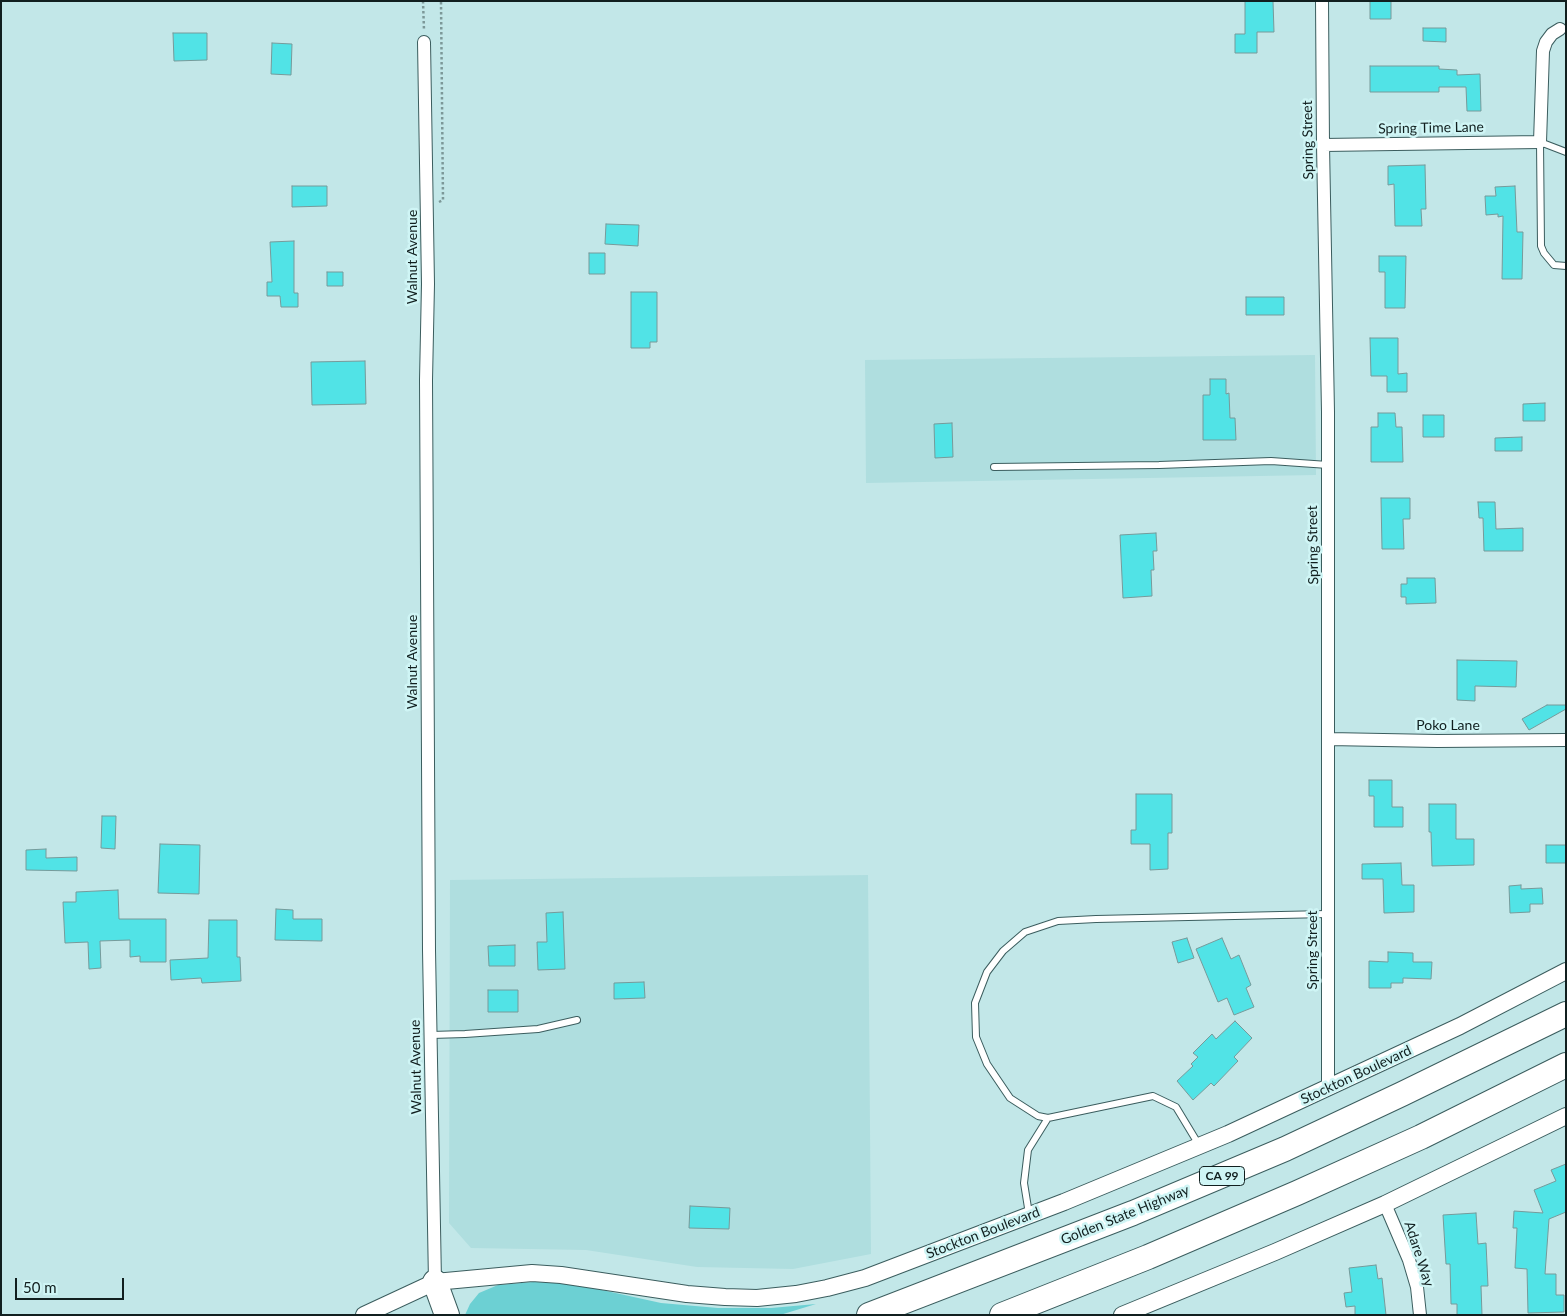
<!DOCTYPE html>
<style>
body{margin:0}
#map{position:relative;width:1567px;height:1316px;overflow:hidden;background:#c2e7e8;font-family:Lato,sans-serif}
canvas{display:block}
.frame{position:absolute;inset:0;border:2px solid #111f1f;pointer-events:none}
.scale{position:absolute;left:15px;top:1278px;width:109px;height:22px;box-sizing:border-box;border:2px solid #111f1f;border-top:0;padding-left:6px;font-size:15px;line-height:18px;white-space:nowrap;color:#111f1f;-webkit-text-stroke:4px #cff5f5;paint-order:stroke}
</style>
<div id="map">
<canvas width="1567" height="1316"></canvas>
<div class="frame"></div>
<div class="scale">50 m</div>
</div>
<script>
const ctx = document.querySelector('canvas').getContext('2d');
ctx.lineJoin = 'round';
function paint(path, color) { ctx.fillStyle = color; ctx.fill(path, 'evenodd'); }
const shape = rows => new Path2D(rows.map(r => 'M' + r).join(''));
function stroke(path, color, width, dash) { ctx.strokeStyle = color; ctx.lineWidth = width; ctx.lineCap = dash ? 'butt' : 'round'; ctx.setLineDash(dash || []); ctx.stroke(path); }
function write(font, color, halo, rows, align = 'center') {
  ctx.font = font + ' Lato,sans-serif'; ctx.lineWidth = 5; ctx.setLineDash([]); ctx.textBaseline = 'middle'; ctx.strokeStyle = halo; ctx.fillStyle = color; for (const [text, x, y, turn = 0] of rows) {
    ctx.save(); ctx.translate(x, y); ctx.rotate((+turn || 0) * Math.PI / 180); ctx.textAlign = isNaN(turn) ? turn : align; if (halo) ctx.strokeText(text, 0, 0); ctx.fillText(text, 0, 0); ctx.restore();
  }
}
const built = shape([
 [1315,355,1316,475,866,483,865,360],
 [868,875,871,1254,793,1269,697,1267,586,1250,471,1248,449,1223,450,880]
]);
const green = shape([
 [533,1282,570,1283,661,1303,718,1308,771,1308,816,1304,780,1315,465,1315,470,1304,479,1293,498,1285]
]);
const building = shape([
 [1245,1,1273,1,1274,32,1257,32,1257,53,1235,53,1235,34,1245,34,1245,1],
 [1370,1,1391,1,1391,19,1370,19,1370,1],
 [1423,28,1446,28,1446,42,1423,41,1423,28],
 [173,33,207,33,207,60,174,61,173,33],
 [272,43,292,44,291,75,271,74,272,43],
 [1370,66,1439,66,1439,69,1457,70,1457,75,1480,74,1481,111,1467,111,1466,87,1439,87,1439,92,1370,92,1370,66],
 [1425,165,1426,209,1421,209,1422,226,1395,226,1394,184,1388,185,1388,166,1425,165],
 [292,186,327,186,327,206,292,207,292,186],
 [1515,186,1517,232,1523,232,1522,279,1502,279,1503,216,1498,217,1498,214,1486,215,1485,196,1496,196,1495,187,1515,186],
 [606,224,639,225,638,246,605,244,606,224],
 [294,241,294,293,298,293,298,307,281,307,280,296,267,296,267,282,272,282,270,242,294,241],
 [589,253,605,253,605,274,589,274,589,253],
 [1379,256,1406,256,1405,308,1385,308,1385,272,1379,272,1379,256],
 [327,272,343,272,343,286,327,286,327,272],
 [631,292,657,292,657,342,650,342,650,348,631,348,631,292],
 [1246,297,1284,297,1284,315,1246,315,1246,297],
 [1370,338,1398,338,1398,374,1407,373,1407,392,1387,392,1387,376,1371,376,1370,338],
 [365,361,366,404,312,405,311,362,365,361],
 [1210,379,1226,379,1226,394,1229,393,1230,418,1235,418,1236,440,1203,440,1203,395,1210,395,1210,379],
 [1545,403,1545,421,1523,421,1523,404,1545,403],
 [1378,413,1395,413,1396,427,1402,427,1403,462,1371,462,1371,427,1378,427,1378,413],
 [1423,415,1444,415,1444,437,1423,437,1423,415],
 [952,423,953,457,935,458,934,424,952,423],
 [1522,437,1522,451,1495,451,1495,438,1522,437],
 [1381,498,1410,498,1410,519,1403,519,1404,549,1382,549,1381,498],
 [1478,502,1495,502,1496,529,1523,528,1523,551,1484,551,1483,518,1479,518,1478,502],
 [1156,533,1157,551,1153,551,1154,570,1151,570,1152,596,1123,598,1120,535,1156,533],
 [1407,578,1435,578,1436,603,1406,604,1406,597,1401,597,1401,584,1407,584,1407,578],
 [1457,660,1517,661,1516,687,1475,686,1475,701,1457,700,1457,660],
 [1547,705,1566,705,1566,709,1529,730,1522,719,1547,705],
 [1369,780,1392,780,1392,807,1403,807,1403,827,1374,827,1374,796,1369,796,1369,780],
 [1136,794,1172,794,1172,833,1168,833,1168,869,1150,870,1150,844,1131,844,1131,830,1136,830,1136,794],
 [1429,804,1456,804,1456,839,1474,839,1474,865,1432,866,1431,832,1429,832,1429,804],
 [102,816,116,816,115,849,101,848,102,816],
 [160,844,200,845,199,894,158,893,160,844],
 [1546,845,1566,845,1566,863,1546,863,1546,845],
 [46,849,46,858,77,857,77,871,26,870,26,850,46,849],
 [1401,863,1402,885,1414,885,1414,912,1384,913,1383,879,1362,879,1362,864,1401,863],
 [1521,885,1521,889,1542,888,1543,904,1530,904,1530,912,1510,913,1509,886,1521,885],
 [118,890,119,919,166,919,166,962,140,962,140,956,130,957,130,940,100,941,101,968,89,969,88,942,65,943,63,902,76,902,76,892,118,890],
 [276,909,293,910,293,919,322,919,322,941,275,940,276,909],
 [563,912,565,969,538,970,537,942,547,942,546,913,563,912],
 [209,920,237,920,237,957,240,957,241,981,202,983,201,978,171,980,170,960,208,958,209,920],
 [1187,938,1194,958,1178,963,1172,942,1187,938],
 [1222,938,1231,959,1239,955,1251,985,1246,988,1254,1007,1234,1015,1227,998,1218,1002,1196,949,1222,938],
 [515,945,515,966,489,966,488,946,515,945],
 [1388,952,1413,953,1413,962,1432,962,1431,979,1403,978,1403,983,1391,983,1391,988,1369,988,1369,961,1388,962,1388,952],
 [644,982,645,998,614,999,614,983,644,982],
 [488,990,518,990,518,1012,488,1012,488,990],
 [1235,1021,1252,1038,1234,1057,1238,1061,1214,1086,1211,1083,1193,1100,1177,1081,1193,1066,1191,1064,1198,1057,1193,1053,1212,1034,1216,1039,1235,1021],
 [1566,1164,1566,1212,1549,1219,1545,1274,1556,1274,1556,1295,1564,1295,1564,1312,1528,1313,1527,1269,1515,1268,1517,1228,1513,1228,1514,1211,1543,1213,1534,1190,1556,1181,1551,1170,1566,1164],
 [690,1206,730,1208,729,1229,689,1228,690,1206],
 [1476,1213,1478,1244,1486,1243,1488,1286,1481,1286,1482,1315,1457,1315,1457,1304,1451,1304,1450,1264,1446,1264,1443,1215,1476,1213],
 [1376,1265,1378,1279,1382,1278,1386,1315,1355,1315,1355,1306,1346,1307,1344,1293,1352,1292,1349,1268,1376,1265]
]);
const path = shape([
 [423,1,424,30],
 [439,202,443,200,441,1]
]);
const service = shape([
 [1566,152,1540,142,1541,246,1544,253,1554,265,1566,266],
 [994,467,1159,465,1271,461,1328,465],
 [431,1035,465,1034,538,1029,577,1020],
 [1048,1118,1038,1116,1010,1098,987,1064,976,1037,975,1003,987,972,1003,951,1025,932,1058,921,1096,919,1327,914],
 [1029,1214,1024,1183,1028,1150,1048,1118,1153,1096,1176,1107,1199,1145]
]);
const minor = shape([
 [1322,1,1323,145,1328,412,1328,1089],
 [424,42,428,284,426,380,429,950,435,1282],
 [1323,145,1540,142,1543,51,1546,42,1552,34,1560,29],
 [1329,739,1437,741,1566,740],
 [1385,1204,1409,1260,1417,1287,1420,1315]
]);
const tertiary = shape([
 [364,1315,435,1282,532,1273,561,1275,687,1294,725,1297,757,1298,796,1294,827,1288,865,1278,1064,1202,1228,1134,1460,1026,1566,971],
 [1122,1315,1275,1252,1385,1204,1566,1116]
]);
const motorway = shape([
 [435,1282,447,1315],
 [869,1315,1133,1213,1285,1149,1402,1094,1566,1014],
 [1002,1315,1148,1257,1297,1193,1421,1137,1566,1065]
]);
const shields = [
 [1222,1176,45]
];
const shieldNames = [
 ["CA 99",1222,1176]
];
const streetNames = [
 ["Spring Time Lane",1431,128,-1],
 ["Spring Street",1308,140,-91],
 ["Walnut Avenue",412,257,-90],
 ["Spring Street",1313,545,-91],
 ["Walnut Avenue",412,662,-90],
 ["Poko Lane",1448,725],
 ["Spring Street",1312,950,-90],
 ["Walnut Avenue",416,1067,-91],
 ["Stockton Boulevard",1356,1075,-25],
 ["Golden State Highway",1125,1215,-22],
 ["Stockton Boulevard",983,1233,-21],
 ["Adare Way",1419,1254,72]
];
paint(built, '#afdedf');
paint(green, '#6cd0d3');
paint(building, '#51e3e6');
stroke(building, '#769a9a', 1);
stroke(service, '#3b5d5e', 8);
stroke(minor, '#3b5d5e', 14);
stroke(tertiary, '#3b5d5e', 18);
stroke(motorway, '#3b5d5e', 26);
stroke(path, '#7c9898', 2.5, [2.5, 2.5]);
stroke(service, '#fff', 6);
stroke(minor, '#fff', 12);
stroke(tertiary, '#fff', 16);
stroke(motorway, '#fff', 24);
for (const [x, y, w] of shields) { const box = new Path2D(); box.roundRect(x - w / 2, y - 9.5, w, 19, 4); ctx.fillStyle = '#cff5f5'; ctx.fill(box); stroke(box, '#111f1f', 1); }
write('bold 12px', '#111f1f', null, shieldNames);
write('14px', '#111f1f', '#cff5f5', streetNames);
</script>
